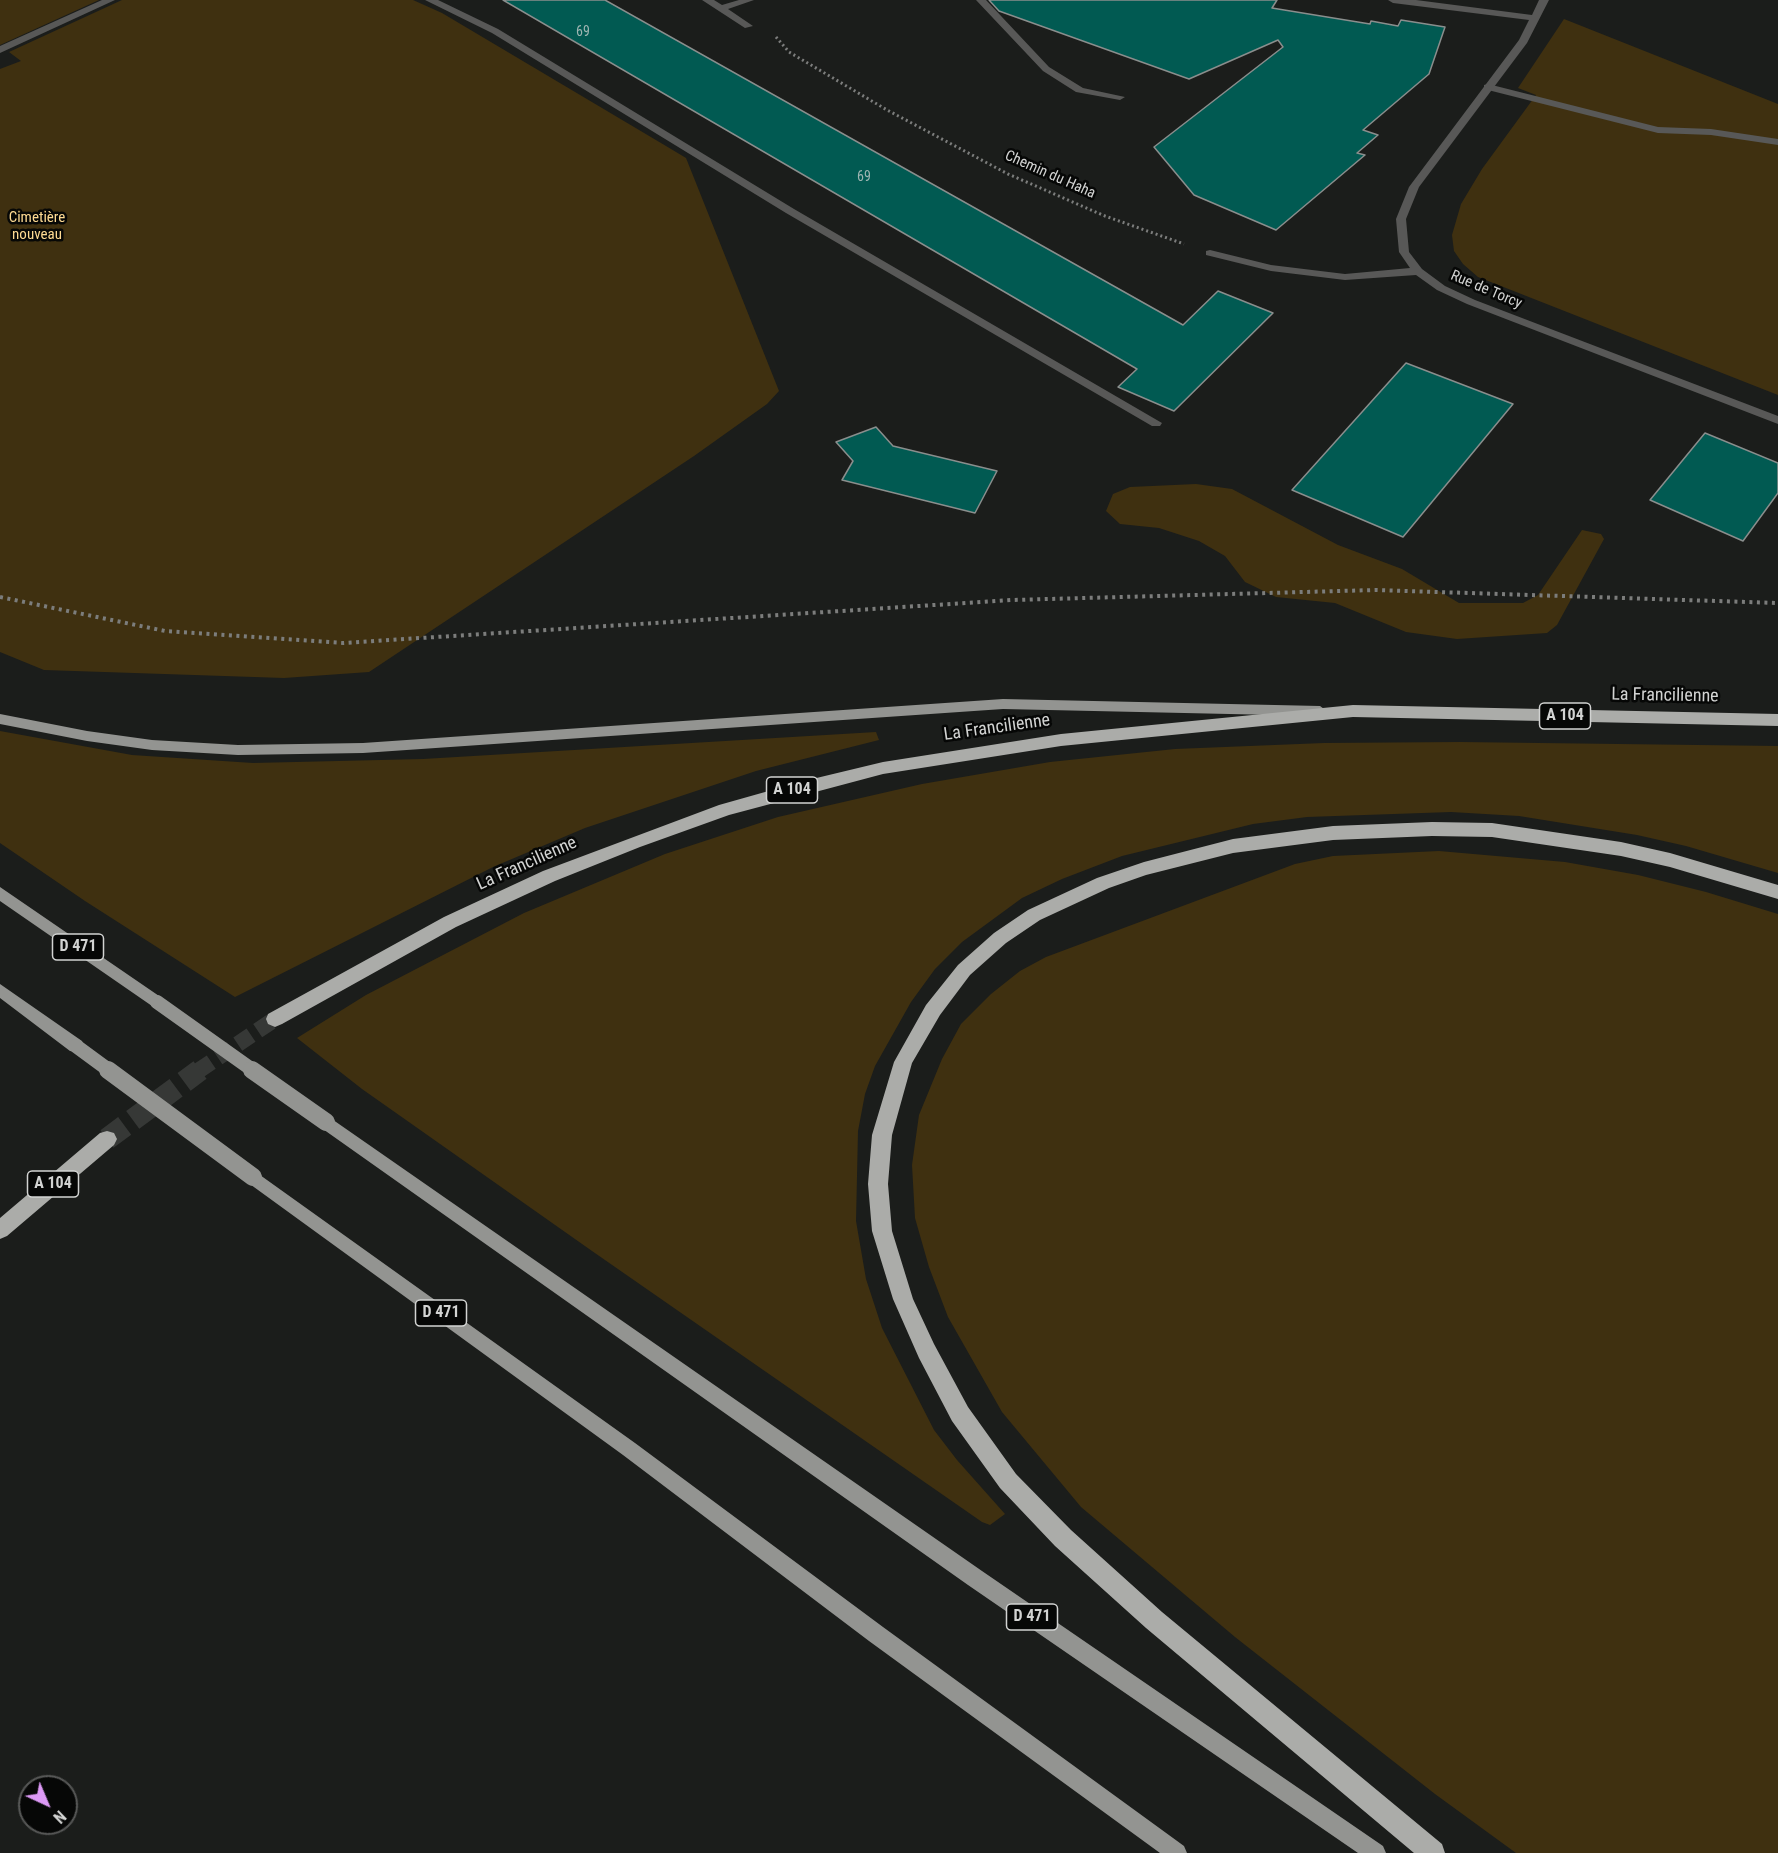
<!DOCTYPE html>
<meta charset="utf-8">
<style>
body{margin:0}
#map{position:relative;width:1778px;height:1853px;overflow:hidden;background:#1b1d1b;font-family:"Roboto Condensed",sans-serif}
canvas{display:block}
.north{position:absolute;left:18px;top:1775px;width:60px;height:60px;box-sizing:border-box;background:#060706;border:2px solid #585958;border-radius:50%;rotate:136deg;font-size:16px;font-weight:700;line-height:24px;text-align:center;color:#d2d3d2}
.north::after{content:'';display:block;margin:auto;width:21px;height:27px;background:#dc99f5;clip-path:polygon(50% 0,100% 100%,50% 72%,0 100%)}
</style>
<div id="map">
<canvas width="1778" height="1853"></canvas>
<div class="north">N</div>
</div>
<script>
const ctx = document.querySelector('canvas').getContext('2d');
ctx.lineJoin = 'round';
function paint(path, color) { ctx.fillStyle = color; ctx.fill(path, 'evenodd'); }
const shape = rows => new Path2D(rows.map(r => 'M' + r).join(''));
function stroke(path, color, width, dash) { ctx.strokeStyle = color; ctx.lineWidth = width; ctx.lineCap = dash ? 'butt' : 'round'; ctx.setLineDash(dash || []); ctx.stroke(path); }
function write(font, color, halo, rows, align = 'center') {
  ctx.font = font + ' "Roboto Condensed",sans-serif'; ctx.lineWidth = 5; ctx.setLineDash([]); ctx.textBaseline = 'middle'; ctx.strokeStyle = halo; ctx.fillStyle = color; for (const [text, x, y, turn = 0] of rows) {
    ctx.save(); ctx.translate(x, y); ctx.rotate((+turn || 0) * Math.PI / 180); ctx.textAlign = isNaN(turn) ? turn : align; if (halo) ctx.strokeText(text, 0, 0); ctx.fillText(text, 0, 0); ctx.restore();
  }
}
const green = shape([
 [0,0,99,0,0,45],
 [122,0,413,0,442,13,666,146,686,158,779,391,767,404,694,456,369,672,284,678,44,670,0,652,0,69,21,61,9,52],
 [1564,19,1778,104,1778,395,1478,277,1463,264,1454,251,1452,235,1461,204,1482,169,1536,95,1518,88],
 [1196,484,1232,489,1338,545,1402,569,1459,603,1523,603,1538,595,1582,530,1601,534,1604,539,1557,625,1547,633,1457,639,1406,632,1335,603,1276,597,1245,582,1225,556,1199,541,1159,528,1120,524,1106,511,1113,494,1130,487],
 [0,731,132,755,253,763,423,759,876,732,879,740,756,771,585,828,493,867,235,997,85,901,0,843],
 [1460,742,1778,746,1778,873,1686,846,1637,835,1519,816,1451,812,1307,817,1253,824,1122,856,1062,879,1022,898,962,942,935,969,911,1002,875,1066,865,1094,858,1131,856,1221,866,1279,882,1328,934,1430,957,1460,1005,1514,990,1525,982,1522,592,1251,362,1089,297,1038,366,995,524,913,665,854,778,817,922,784,1050,762,1175,749,1324,743],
 [1439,851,1565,862,1638,875,1706,892,1778,914,1778,1853,1516,1853,1435,1794,1235,1637,1081,1507,1002,1412,948,1317,929,1267,915,1218,912,1165,919,1115,942,1059,961,1024,991,994,1020,971,1046,957,1295,864,1333,856]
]);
const building = shape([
 [503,0,605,0,1183,325,1218,291,1273,313,1174,411,1118,387,1137,369,503,0],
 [989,0,1277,0,1272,8,1370,24,1371,21,1398,26,1401,20,1445,27,1429,74,1363,130,1378,135,1357,153,1365,155,1276,230,1194,195,1154,147,1283,47,1278,40,1189,79,999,11,989,0],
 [1406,363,1513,404,1403,537,1292,490,1406,363],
 [876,427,893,446,997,471,975,513,842,480,853,461,836,442,876,427],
 [1705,433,1778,463,1778,493,1743,541,1650,500,1705,433]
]);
const motorwayTunnelFar1 = shape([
 [198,1071,275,1019]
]);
const motorwayTunnel = shape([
 [107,1139,200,1070]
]);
const pathFar1 = shape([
 [776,37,789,52,887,110,1008,174,1105,216,1184,244]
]);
const path = shape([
 [0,597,165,631,343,643,1012,600,1376,590,1778,603]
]);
const service = shape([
 [102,0,115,0,0,53,0,46,102,0],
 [425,0,438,0,498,29,794,209,1162,423,1160,426,1152,426,786,213,492,33,425,0],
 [1488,84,1658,127,1711,129,1778,139,1778,145,1711,135,1658,133,1484,89,1484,85,1488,84]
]);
const minor = shape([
 [702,0,714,0,722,5,739,0,754,0,728,9,753,26,745,28,702,0],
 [976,0,986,0,1049,67,1083,88,1125,97,1120,100,1076,92,1043,71,976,0],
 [1388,0,1416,0,1532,15,1539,0,1549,0,1527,43,1419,187,1406,219,1409,252,1422,269,1445,286,1475,300,1778,416,1778,424,1467,304,1437,290,1416,275,1345,280,1271,271,1206,255,1206,251,1210,250,1271,265,1345,274,1410,268,1399,252,1396,219,1409,187,1519,40,1529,20,1393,3,1388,0]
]);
const primary = shape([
 [1003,699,1320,706,1327,711,1320,716,1003,709,363,753,238,755,152,750,87,741,0,724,0,714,87,731,152,740,238,745,363,743,1003,699],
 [0,887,162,998,165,1002,162,1006,152,1006,0,901,0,887],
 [0,984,82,1041,84,1046,82,1051,76,1052,70,1051,0,998,0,984],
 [326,1115,982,1571,1383,1846,1386,1853,1358,1853,968,1585,320,1127,318,1122,320,1117,326,1115],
 [253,1170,635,1443,883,1627,1184,1846,1187,1853,1160,1853,869,1641,623,1455,247,1182,245,1177,247,1172,253,1170]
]);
const motorway = shape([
 [1353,705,1778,714,1778,726,1353,717,1061,746,883,774,729,815,640,847,555,881,456,927,282,1024,275,1027,268,1024,266,1019,268,1014,444,917,543,871,719,805,804,781,883,762,1061,734,1353,705],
 [1432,822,1492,823,1621,842,1670,853,1778,885,1778,899,1670,867,1621,856,1492,837,1432,836,1333,840,1233,853,1146,875,1109,888,1040,920,1006,943,970,975,940,1015,912,1063,892,1135,888,1184,892,1231,913,1299,934,1344,968,1407,1016,1474,1071,1530,1162,1612,1442,1844,1445,1853,1414,1853,1146,1628,1055,1546,1000,1488,952,1421,919,1358,893,1299,872,1231,868,1184,872,1135,894,1062,926,1005,958,965,994,933,1028,910,1097,878,1144,862,1233,839,1333,826,1432,822],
 [107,1131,114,1133,117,1139,114,1145,7,1236,0,1239,0,1218,100,1133,107,1131]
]);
const primaryBridgeFar1 = shape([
 [157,1002,254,1071],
 [76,1046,110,1071]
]);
const primaryBridge = shape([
 [108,1070,253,1177],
 [252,1070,326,1122]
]);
const farNumbernames = [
 ["69",583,32],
 ["69",864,177]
];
const farStreetnames = [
 ["Chemin du Haha",1050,175,24],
 ["Rue de Torcy",1486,290,23]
];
const farParknames = [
 ["Cimetière",37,218],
 ["nouveau",37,235]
];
const shields = [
 [1565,716,51],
 [792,790,51],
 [78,947,51],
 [53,1184,51],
 [441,1313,51],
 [1032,1617,51]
];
const shieldNames = [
 ["A 104",1565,716],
 ["A 104",792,790],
 ["D 471",78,947],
 ["A 104",53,1184],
 ["D 471",441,1313],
 ["D 471",1032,1617]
];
const streetNames = [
 ["La Francilienne",1665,696,1],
 ["La Francilienne",997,728,-8],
 ["La Francilienne",527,864,-24]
];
paint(green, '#3f3010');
paint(building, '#015a52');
stroke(building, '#8a8e8d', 1.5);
stroke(motorwayTunnelFar1, '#363836', 16, [16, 8]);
stroke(motorwayTunnel, '#363836', 22, [22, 10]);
stroke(pathFar1, '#7c7d7c', 3, [2, 3]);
stroke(path, '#7c7d7c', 4, [3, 4.5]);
paint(service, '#585857');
paint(minor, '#585857');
paint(primary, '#939491');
paint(motorway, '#abaca9');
stroke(primaryBridgeFar1, '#939491', 14);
stroke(primaryBridge, '#939491', 18);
write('14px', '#9eb5b2', null, farNumbernames);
write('15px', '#d2d3d2', '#060706', farStreetnames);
write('15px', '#feda92', '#060706', farParknames);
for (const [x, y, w] of shields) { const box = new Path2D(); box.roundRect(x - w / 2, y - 13, w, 26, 4.5); ctx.fillStyle = '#060706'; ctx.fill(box); stroke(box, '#d2d3d2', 1.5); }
write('bold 16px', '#d2d3d2', null, shieldNames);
write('18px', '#d2d3d2', '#060706', streetNames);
</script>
